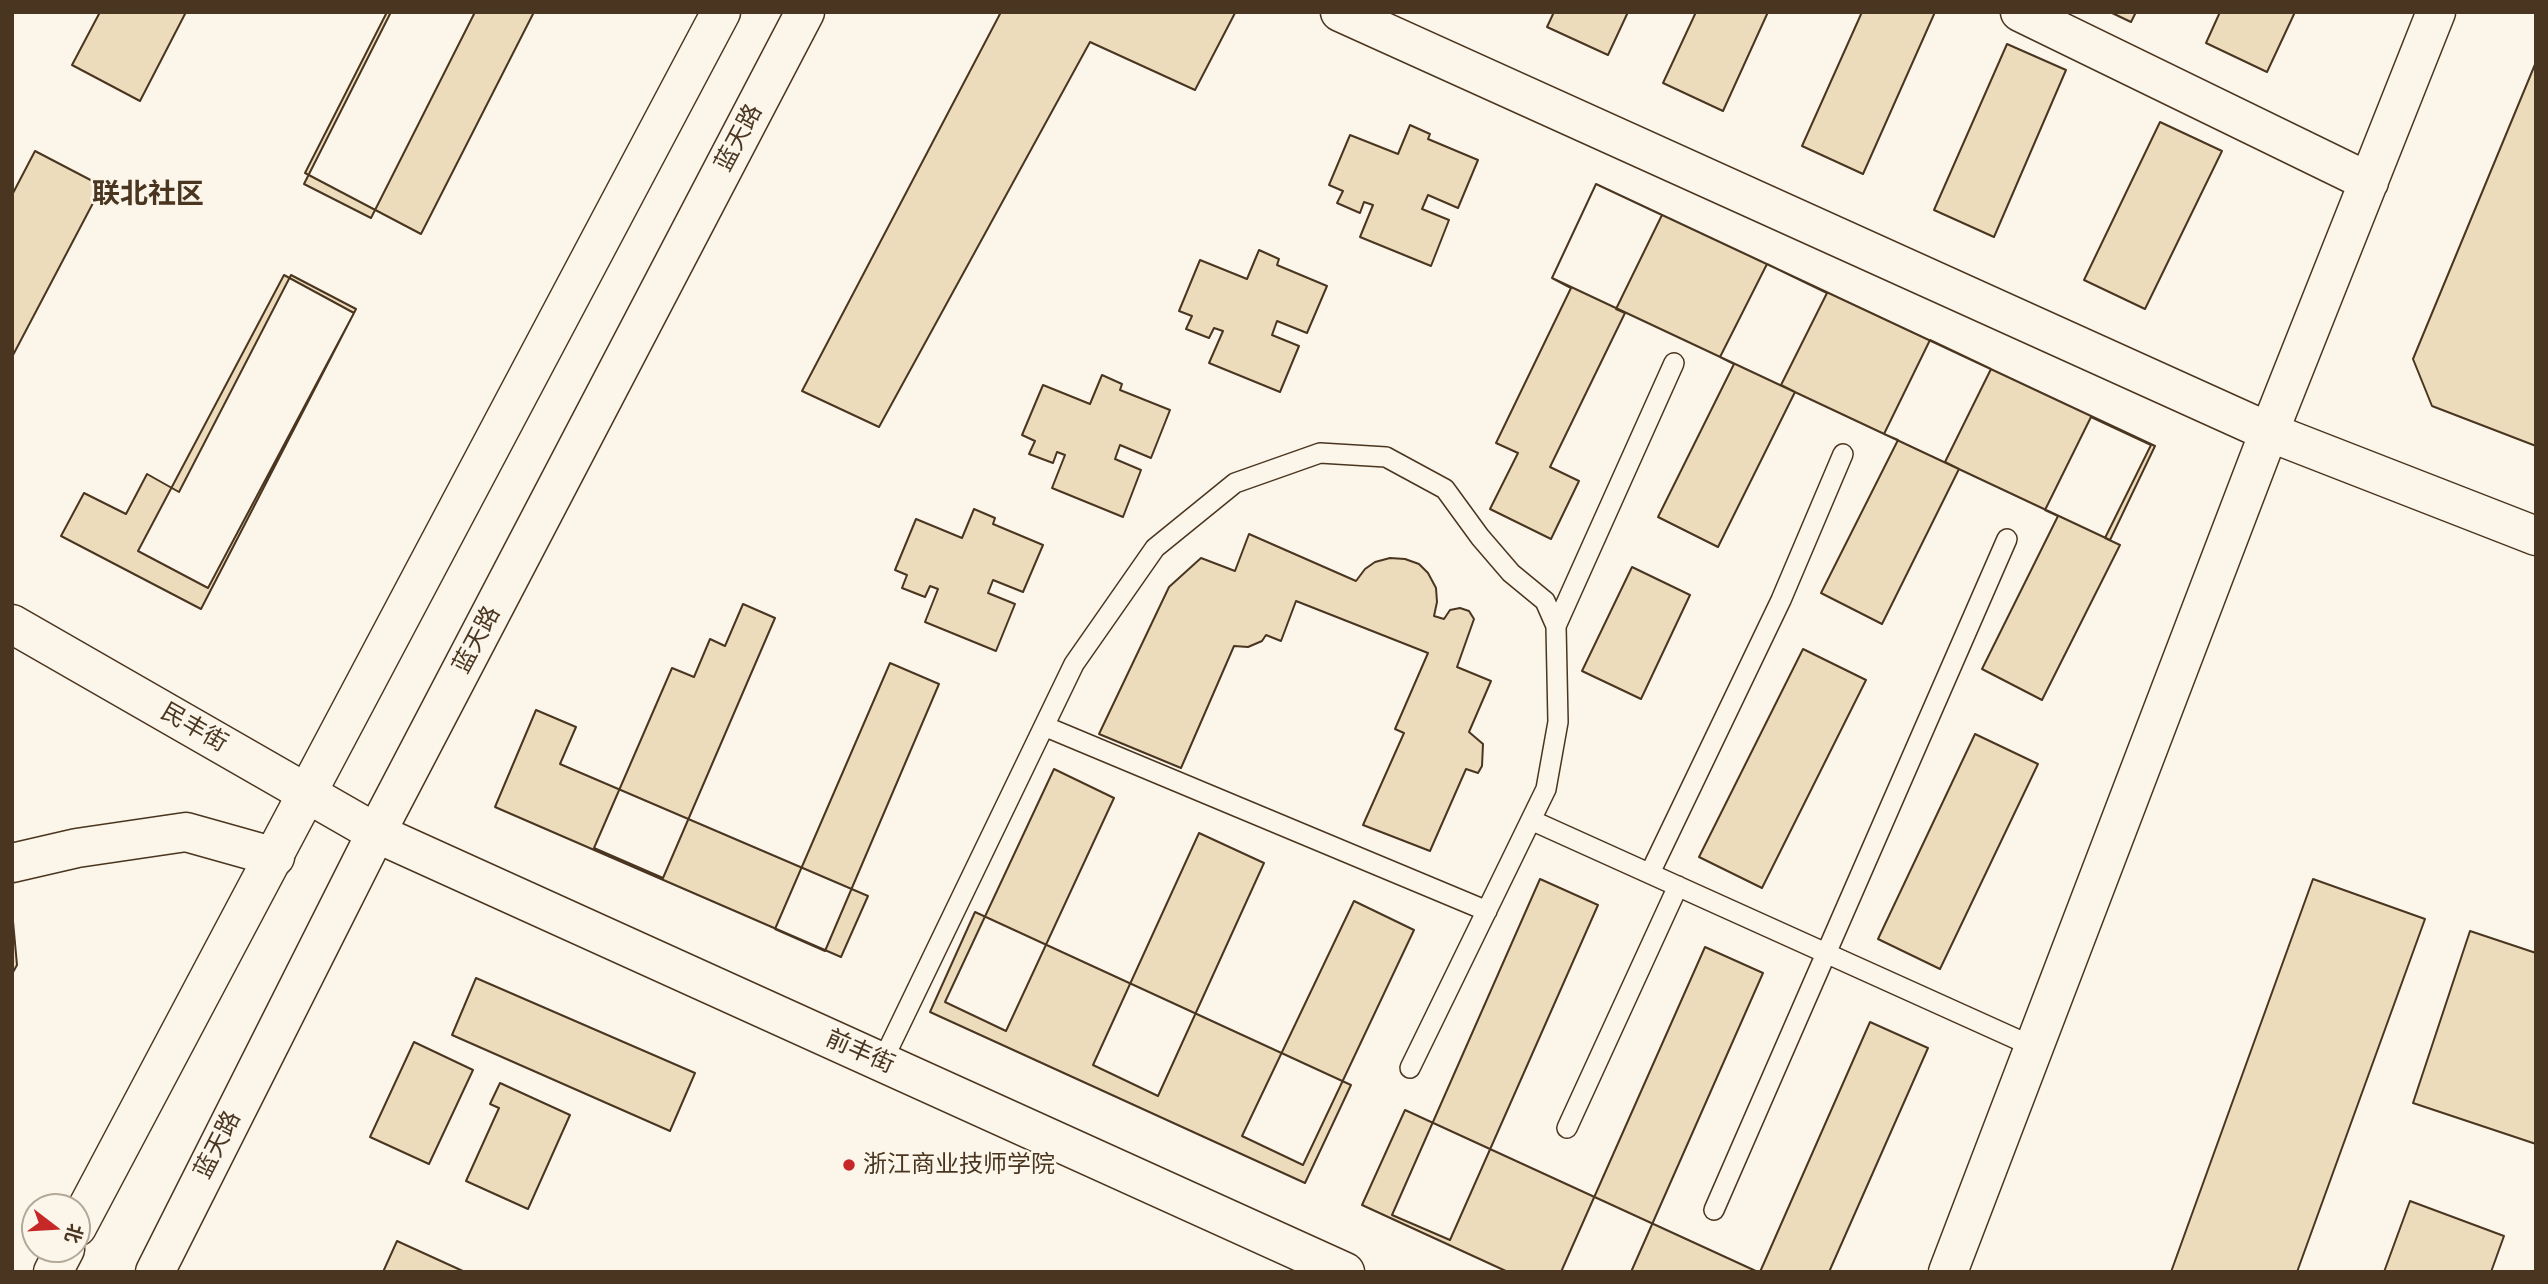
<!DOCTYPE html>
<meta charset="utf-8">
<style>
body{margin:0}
#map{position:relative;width:2548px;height:1284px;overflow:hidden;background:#fbf6e9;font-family:"IBM Plex Sans","Noto Sans SC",sans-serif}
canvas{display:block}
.frame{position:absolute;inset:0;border:14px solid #4a3520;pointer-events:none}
.north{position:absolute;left:21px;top:1193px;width:70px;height:70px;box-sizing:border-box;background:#fbf6e9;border:2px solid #b4a999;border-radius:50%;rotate:107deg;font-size:19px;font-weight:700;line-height:28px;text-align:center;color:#4a3520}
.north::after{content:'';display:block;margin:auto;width:24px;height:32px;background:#c62828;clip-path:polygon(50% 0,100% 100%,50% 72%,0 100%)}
</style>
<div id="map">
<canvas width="2548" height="1284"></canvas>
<div class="frame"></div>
<div class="north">北</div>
</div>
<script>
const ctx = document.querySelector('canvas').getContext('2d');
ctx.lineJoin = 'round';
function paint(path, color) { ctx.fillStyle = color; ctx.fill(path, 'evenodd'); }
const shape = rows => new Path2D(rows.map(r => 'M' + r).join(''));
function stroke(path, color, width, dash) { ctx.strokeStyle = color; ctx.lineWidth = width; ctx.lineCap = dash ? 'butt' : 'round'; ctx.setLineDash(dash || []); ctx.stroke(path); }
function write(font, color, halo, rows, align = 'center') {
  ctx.font = font + ' "IBM Plex Sans","Noto Sans SC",sans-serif'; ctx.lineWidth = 5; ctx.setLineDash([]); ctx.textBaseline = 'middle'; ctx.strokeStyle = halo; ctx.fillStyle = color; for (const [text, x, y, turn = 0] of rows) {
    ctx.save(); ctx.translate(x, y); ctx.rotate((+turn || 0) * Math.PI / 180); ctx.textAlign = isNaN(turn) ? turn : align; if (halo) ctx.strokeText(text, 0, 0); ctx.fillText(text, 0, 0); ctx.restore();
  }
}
const building = shape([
 [100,12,186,12,140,101,72,65,100,12],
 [387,12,534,12,421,234,305,173,387,12],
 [391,12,475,12,371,218,304,184,391,12],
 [1001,12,1235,13,1195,90,1090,42,879,427,802,391,1001,12],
 [1554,12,1628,12,1608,55,1547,27,1554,12],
 [1696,12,1768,12,1723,111,1663,83,1696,12],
 [1862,12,1935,12,1863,174,1802,146,1862,12],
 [2110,12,2136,12,2131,22,2110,12],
 [2220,12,2295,12,2267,72,2206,43,2220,12],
 [2007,44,2066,70,1994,237,1934,210,2007,44],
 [2536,62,2536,446,2432,406,2413,359,2536,62],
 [2160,122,2222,151,2145,309,2084,280,2160,122],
 [1410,125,1430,134,1428,139,1478,160,1458,208,1428,195,1422,209,1449,220,1431,266,1360,237,1373,205,1364,202,1360,213,1337,203,1343,191,1329,185,1350,135,1398,154,1410,125],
 [35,151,102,186,12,357,12,195,35,151],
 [1596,184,1662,215,1616,309,1625,313,1550,467,1579,481,1551,539,1490,509,1518,453,1496,443,1571,288,1552,278,1596,184],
 [1596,184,2155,446,2110,540,1552,278,1596,184],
 [1259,250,1279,259,1277,265,1327,286,1307,333,1277,321,1272,335,1299,346,1280,392,1209,363,1223,331,1214,328,1209,338,1186,329,1192,316,1179,311,1200,260,1247,279,1259,250],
 [1767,264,1827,293,1781,385,1795,392,1718,547,1658,517,1734,364,1720,357,1767,264],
 [284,275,354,313,208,588,138,551,284,275],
 [291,275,356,309,201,609,61,536,84,493,126,514,147,474,179,492,291,275],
 [1930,340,1991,369,1945,462,1959,469,1882,624,1821,593,1898,440,1884,434,1930,340],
 [1102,375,1122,384,1120,390,1170,410,1151,458,1120,445,1115,459,1141,470,1123,517,1052,488,1065,455,1057,452,1053,463,1029,454,1035,441,1022,435,1043,385,1090,404,1102,375],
 [2091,417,2151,445,2105,538,2120,545,2042,700,1982,669,2058,516,2045,510,2091,417],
 [974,509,995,518,993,524,1043,545,1023,592,993,580,988,593,1015,604,996,651,925,622,938,589,930,586,925,597,902,588,907,575,895,570,916,519,962,538,974,509],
 [1249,534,1356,581,1365,569,1375,562,1390,558,1405,559,1419,564,1428,573,1436,588,1437,602,1434,616,1444,619,1450,610,1460,608,1469,611,1474,619,1457,667,1491,681,1469,732,1483,744,1482,766,1478,773,1466,769,1430,851,1363,825,1404,733,1395,729,1428,653,1296,601,1281,641,1266,635,1262,641,1248,647,1234,646,1181,768,1099,734,1169,587,1201,558,1235,571,1249,534],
 [1632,567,1690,595,1641,699,1582,671,1632,567],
 [743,604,775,618,663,878,594,848,672,668,694,677,710,639,725,646,743,604],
 [1803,649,1866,680,1762,888,1699,857,1803,649],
 [890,663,939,684,825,951,775,929,890,663],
 [536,710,576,727,560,764,868,896,841,957,495,807,536,710],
 [1975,734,2038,764,1940,969,1878,939,1975,734],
 [1054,769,1114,798,1006,1031,945,1002,1054,769],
 [1199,833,1264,863,1158,1096,1093,1065,1199,833],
 [1540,879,1598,905,1450,1240,1392,1215,1540,879],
 [2313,879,2425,919,2297,1272,2171,1272,2313,879],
 [1354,901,1414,930,1303,1165,1242,1136,1354,901],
 [12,910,17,965,12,974,12,910],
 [975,912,1351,1085,1305,1183,930,1012,975,912],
 [2470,931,2536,953,2536,1144,2413,1103,2470,931],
 [1705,947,1763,973,1631,1272,1561,1272,1705,947],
 [476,978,695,1073,670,1131,452,1035,476,978],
 [1870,1022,1928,1048,1829,1272,1760,1272,1870,1022],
 [414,1042,473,1070,429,1164,370,1137,414,1042],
 [500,1083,570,1115,528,1209,466,1181,499,1108,490,1104,500,1083],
 [1405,1110,1758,1272,1508,1272,1362,1205,1405,1110],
 [2410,1201,2504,1236,2491,1272,2384,1272,2410,1201],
 [397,1241,465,1272,383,1272,397,1241]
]);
const lane = shape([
 [1556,626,1674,363],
 [1044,726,1487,911],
 [1531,820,2034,1047],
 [1650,873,1781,600,1843,454],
 [882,1062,1074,664,1155,548,1235,483,1320,453,1386,457,1445,489,1480,537,1511,573,1545,601,1556,626,1558,722,1546,789,1410,1068],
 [1567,1128,1678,886],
 [1714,1210,2007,539]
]);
const street = shape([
 [1340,12,2269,432,2536,536],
 [2020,12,2369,182],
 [12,624,376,833,1345,1272],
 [12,863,77,848,186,832,275,857],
 [1948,1272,2269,432,2436,12]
]);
const secondary = shape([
 [77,1227,721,12],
 [53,1272,65,1249],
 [155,1272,376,833,805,12]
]);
const markers = [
 [849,1165,7,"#c62828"]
];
const streetNames = [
 ["蓝天路",739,138,-62],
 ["蓝天路",477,640,-62],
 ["民丰街",194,728,30],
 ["前丰街",860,1052,24],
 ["蓝天路",218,1145,-63]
];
const poiNames = [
 ["浙江商业技师学院",863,1165]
];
const quarterNames = [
 ["联北社区",148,195]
];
paint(building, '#ecdcbc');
stroke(building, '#4a3520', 2);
stroke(lane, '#4a3520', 22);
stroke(street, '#4a3520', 41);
stroke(secondary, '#4a3520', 41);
stroke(lane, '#fbf6e9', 19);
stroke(street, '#fbf6e9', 38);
stroke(secondary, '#fbf6e9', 38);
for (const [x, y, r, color] of markers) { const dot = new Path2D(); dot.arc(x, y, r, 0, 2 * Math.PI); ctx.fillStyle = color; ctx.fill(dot); stroke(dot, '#fbf6e9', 2.5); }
write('24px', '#4a3520', '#fbf6e9', streetNames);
write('24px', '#4a3520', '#fbf6e9', poiNames, 'left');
write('bold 28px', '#4a3520', '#fbf6e9', quarterNames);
</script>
